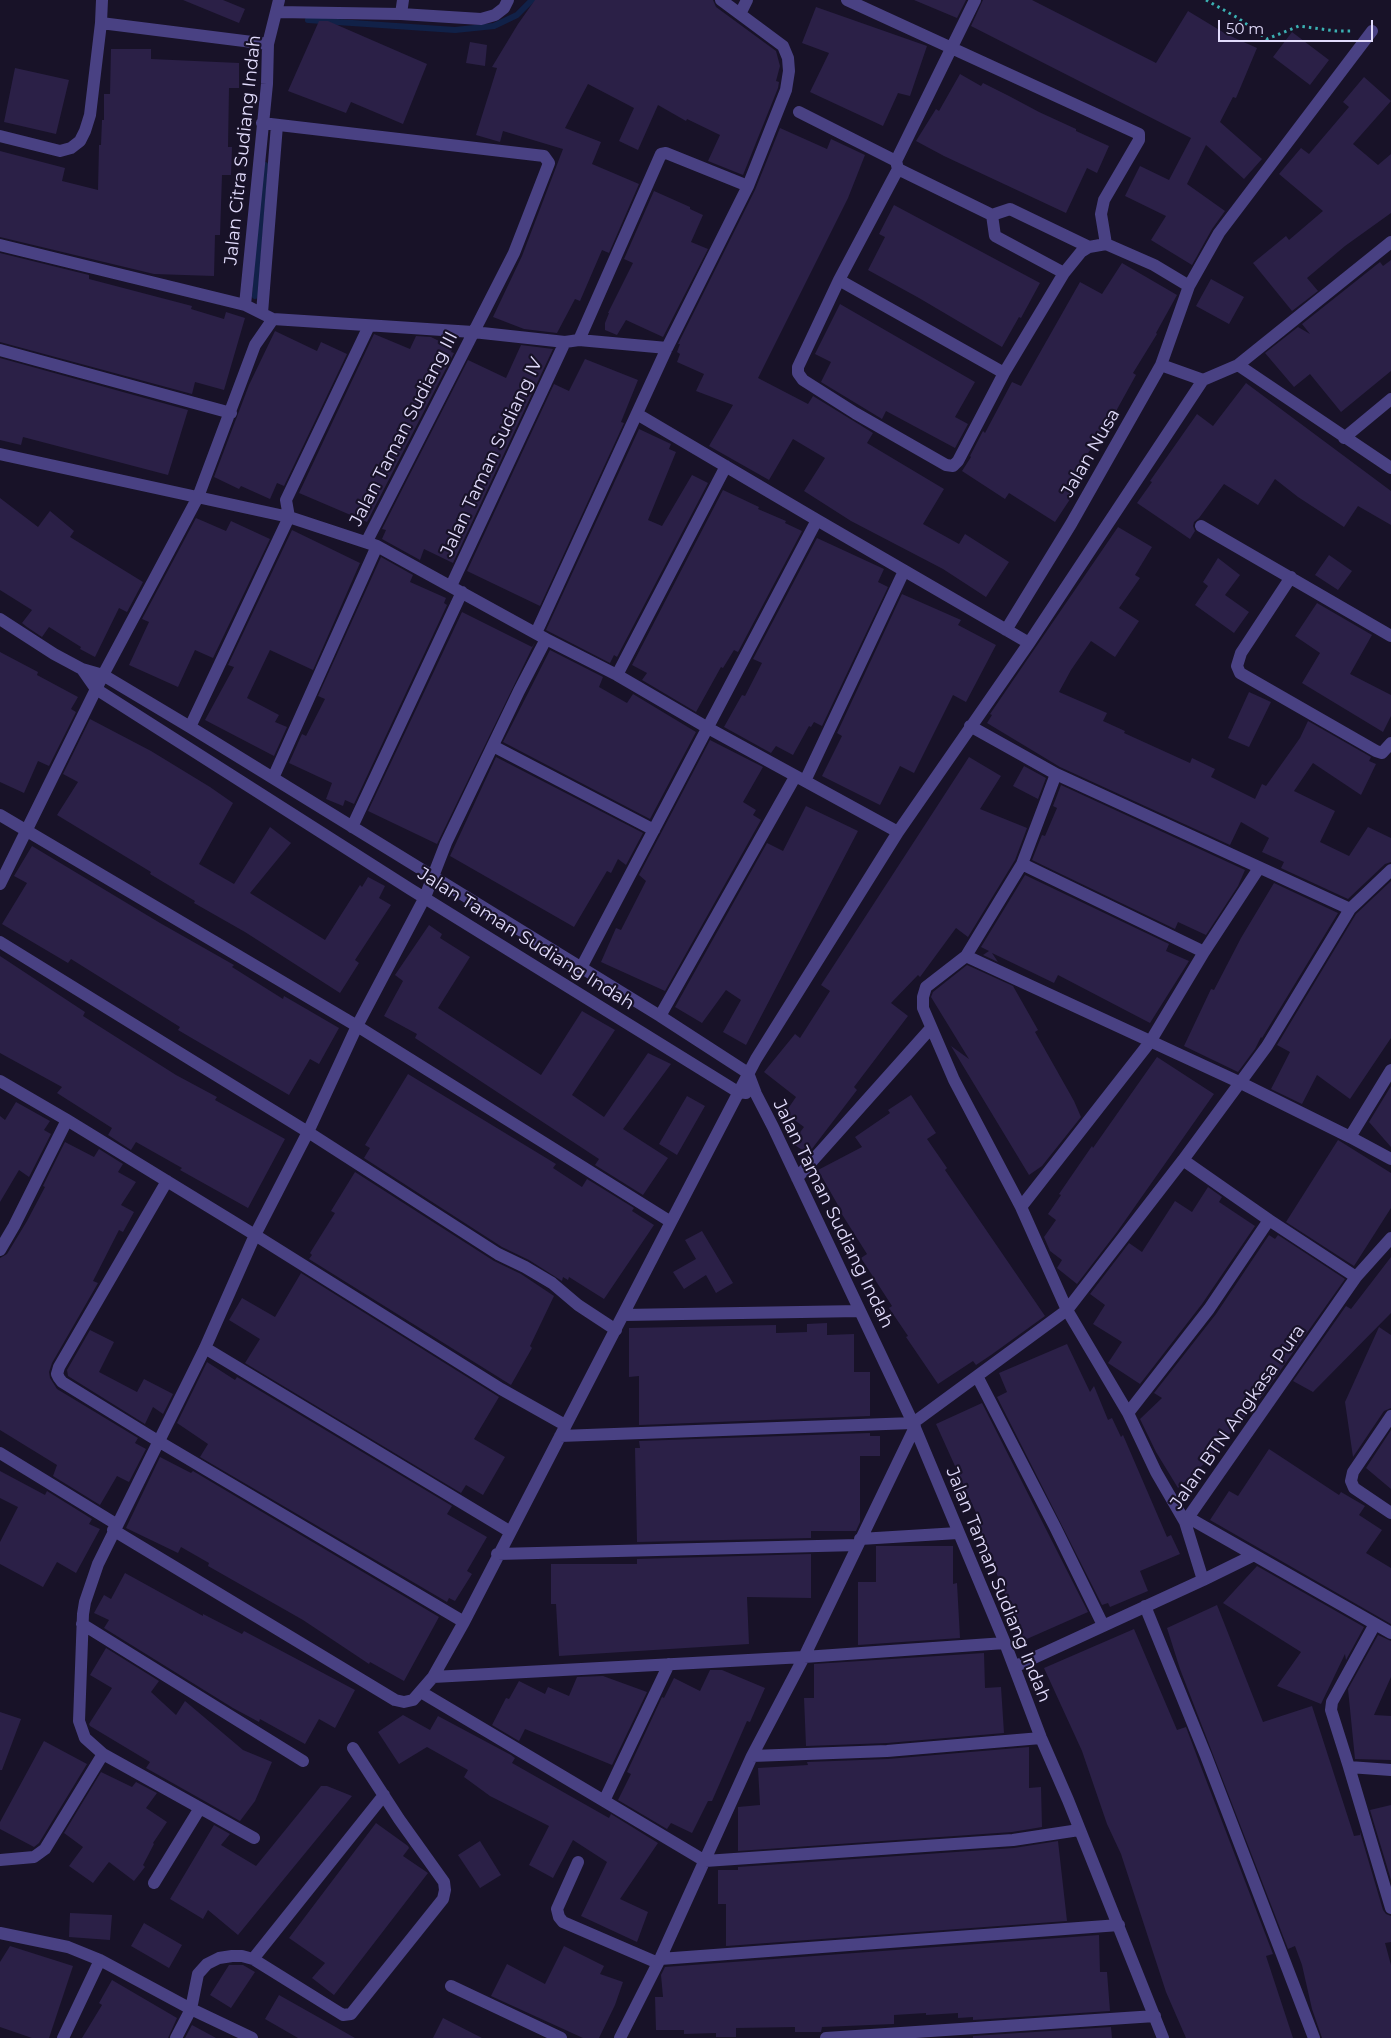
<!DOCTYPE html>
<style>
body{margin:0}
#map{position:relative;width:1391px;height:2038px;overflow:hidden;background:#181228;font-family:Montserrat,sans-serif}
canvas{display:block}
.scale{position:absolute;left:1218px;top:20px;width:155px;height:22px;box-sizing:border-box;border:2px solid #e2dcfc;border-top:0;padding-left:6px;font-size:15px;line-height:18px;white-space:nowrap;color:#e2dcfc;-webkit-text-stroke:4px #181228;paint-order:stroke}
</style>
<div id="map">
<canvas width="1391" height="2038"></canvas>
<div class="scale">50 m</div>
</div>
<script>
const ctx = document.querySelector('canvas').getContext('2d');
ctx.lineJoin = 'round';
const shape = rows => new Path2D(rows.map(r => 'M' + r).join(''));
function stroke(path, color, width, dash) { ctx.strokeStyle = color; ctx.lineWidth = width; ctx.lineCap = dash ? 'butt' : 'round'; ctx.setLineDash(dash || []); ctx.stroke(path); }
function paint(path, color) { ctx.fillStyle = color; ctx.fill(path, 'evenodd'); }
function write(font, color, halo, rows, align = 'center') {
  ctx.font = font + ' Montserrat,sans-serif'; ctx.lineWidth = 4.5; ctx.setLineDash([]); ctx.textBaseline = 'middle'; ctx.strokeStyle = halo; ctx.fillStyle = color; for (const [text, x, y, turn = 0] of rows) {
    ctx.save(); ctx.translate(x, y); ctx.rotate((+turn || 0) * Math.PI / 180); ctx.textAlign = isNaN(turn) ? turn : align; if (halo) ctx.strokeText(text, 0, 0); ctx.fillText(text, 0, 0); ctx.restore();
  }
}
const stream = shape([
 [308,20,455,30,494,26,517,15,532,0],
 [255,296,265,165]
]);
const building = shape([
 [183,0,223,0,245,9,239,23],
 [535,0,713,0,716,7,776,51,780,66,776,81,779,82,778,88,743,175,708,161,720,135,687,119,686,121,658,105,638,150,619,141,634,108,588,84,565,128,601,142,592,164,639,184,609,253,602,250,580,301,575,299,557,333,524,329,493,317,522,256,563,149,503,131,500,142,476,135,497,68,492,67,518,24],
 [914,0,966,0,957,18],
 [983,0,1032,0,1156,63,1188,11,1226,34,1257,48,1236,98,1233,97,1220,122,1262,159,1244,179,1206,145,1187,184,1225,211,1212,229,1192,265,1151,240,1166,216,1125,196,1140,166,1169,180,1191,138,971,26],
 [816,7,927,46,910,96,898,93,883,126,810,92,829,53,802,43],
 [319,21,328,21,427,64,403,124,351,102,346,113,288,91],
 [1292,32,1329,60,1310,85,1273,57],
 [470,42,487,45,485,66,466,63],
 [111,49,151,49,151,59,239,63,239,88,229,88,228,147,232,147,231,175,222,175,220,235,215,235,214,276,154,274,0,237,0,151,65,168,62,181,98,190,99,145,101,145,102,120,104,120,104,94,110,94],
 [15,68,69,80,56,134,4,122],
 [960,74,981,86,983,83,1009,96,1039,112,1076,129,1076,131,1109,146,1097,173,1087,168,1066,213,944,156,916,141,936,109,939,111],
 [1364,77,1391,101,1353,144,1378,165,1391,154,1391,213,1345,246,1307,278,1318,291,1292,311,1253,263,1286,236,1289,240,1323,211,1279,174,1301,148,1309,154,1349,107,1343,102],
 [780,128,827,149,831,139,865,155,848,198,758,378,808,404,813,396,873,433,867,443,944,489,923,524,959,544,965,534,1009,562,986,597,943,569,851,521,804,491,825,458,793,439,769,480,709,446,733,405,696,391,704,374,677,362,680,354,677,352,680,344,678,344,755,190],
 [654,191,690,207,690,209,703,215,691,242,708,249,663,337,626,320,617,335,605,330,605,323,609,313,608,313,633,263,624,259],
 [894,205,1040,283,1021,318,1019,317,1002,347,919,298,868,270,885,237,879,234],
 [0,253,89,275,89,279,192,306,191,309,224,319,226,312,245,318,224,390,195,382,192,394,0,342],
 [1391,260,1391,371,1341,412,1310,374,1294,387,1265,353,1298,327,1310,334,1302,324,1380,262,1383,266],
 [1122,263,1177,295,1156,333,1157,334,1133,373,1136,375,1110,422,1108,421,1074,476,1082,481,1055,522,1009,493,1005,499,962,471,971,457,970,456,983,431,985,433,1012,382,1021,386,1080,282,1102,294],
 [1211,279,1244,297,1229,324,1196,306],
 [840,304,975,382,955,417,968,424,955,448,886,411,882,419,821,382,831,362,815,354],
 [275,331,317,351,321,342,347,354,284,486,277,483,270,499,241,486,239,489,214,477,249,385],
 [374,334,410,349,416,336,431,337,453,348,451,352,454,353,367,522,299,493],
 [521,345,553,349,453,563,424,549,420,560,382,539,386,530,382,529,468,360,506,378],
 [0,358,188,410,168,475,23,437,21,445,0,440],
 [585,359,638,380,621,422,624,423,540,606,467,571,554,384,569,391],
 [1246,383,1391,491,1391,525,1358,506,1344,527,1298,497,1275,479,1258,505,1224,484,1199,518,1194,522,1193,526,1195,531,1190,539,1137,503,1152,482,1150,481,1197,414,1213,426],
 [639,429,671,444,669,449,676,452,648,520,662,526,692,475,708,483,617,657,614,655,610,663,546,630],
 [723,490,759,507,758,509,786,521,785,523,802,531,738,652,734,650,723,668,721,667,696,712,642,680,647,673,632,665],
 [0,498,38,527,50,511,74,531,70,537,143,582,127,612,119,608,95,657,80,649,81,647,49,627,42,637,27,627,22,623,32,610,0,590],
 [196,518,226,531,231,521,270,539,213,658,195,650,178,687,129,665,149,622,142,619],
 [1118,527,1152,547,1135,575,1140,578,1119,608,1139,621,1115,657,1091,641,1071,670,1059,692,1107,713,1103,721,1125,731,1124,733,1190,763,1192,758,1215,769,1211,777,1255,799,1262,784,1266,786,1300,738,1308,721,1371,757,1369,761,1376,764,1361,795,1313,763,1294,791,1335,811,1320,842,1349,856,1368,827,1391,838,1391,862,1385,864,1348,899,1283,869,1281,868,1284,862,1262,852,1269,838,1241,822,1230,845,1060,767,987,723,992,715,990,714],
 [292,530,360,563,313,670,270,650,247,698,279,715,275,722,287,727,274,756,205,720,234,667,228,665],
 [817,538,884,569,878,582,888,587,822,726,814,722,811,727,809,726,793,755,776,746,771,753,724,727,742,695,745,696,762,663,753,659],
 [1329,555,1352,571,1338,590,1315,575],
 [381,557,413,575,410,582,446,598,444,603,447,605,354,804,345,800,343,806,326,799,332,783,289,763,302,734,306,736,325,699,318,696],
 [1218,558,1240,575,1225,595,1249,612,1234,633,1195,605,1208,586,1203,582],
 [902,594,961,620,958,625,996,645,966,702,953,695,914,773,900,766,880,805,822,776,842,736,837,733],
 [1317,603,1372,635,1350,674,1391,695,1391,716,1383,732,1302,683,1320,653,1295,636],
 [462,612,532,647,535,642,437,844,368,811],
 [550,650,603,677,599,687,627,703,633,694,696,732,650,819,503,742],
 [0,652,38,672,37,675,78,697,71,709,76,712,49,766,38,761,24,793,0,782],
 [1249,692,1271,702,1249,747,1228,738],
 [90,719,151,751,210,787,233,803,199,864,234,884,270,827,291,843,250,893,325,940,360,885,362,887,368,877,385,886,379,898,391,905,355,960,359,963,340,993,245,932,194,903,195,901,150,874,151,872,57,815,78,782,63,774],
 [710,740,763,767,743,802,756,810,753,815,761,820,665,991,601,962,616,928,621,930,646,881,639,875],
 [496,757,643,833,626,865,618,859,611,873,607,871,574,927,450,856],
 [969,757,1001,776,980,809,1027,828,1015,860,968,937,956,928,920,977,918,975,891,1003,908,1016,854,1087,857,1090,808,1154,792,1143,804,1127,785,1113,796,1097,764,1072,795,1034,800,1038,830,991,821,985],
 [1024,766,1046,778,1038,799,1013,786],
 [1061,785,1245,870,1238,886,1206,935,1178,922,1175,929,1032,860,1042,835,1045,836,1057,808,1053,806],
 [806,806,858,831,746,1045,723,1032,741,1000,726,990,702,1023,675,1007,767,843,783,851],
 [32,846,160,923,234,965,232,967,283,999,284,996,339,1028,319,1064,310,1059,289,1095,178,1030,180,1027,71,959,68,963,2,924,27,883,14,876],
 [1025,875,1169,944,1166,951,1189,961,1150,1023,1058,975,1054,983,992,953,998,962,983,955,989,951,981,947],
 [1391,881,1391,1038,1350,1099,1317,1075,1302,1104,1271,1089,1290,1052,1277,1045,1356,914],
 [1274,883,1338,913,1262,1038,1261,1037,1255,1049,1238,1072,1184,1046,1211,989,1214,990,1241,938],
 [429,925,442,934,440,938,470,957,438,1008,541,1075,582,1011,615,1030,572,1095,604,1117,648,1053,671,1064,623,1129,668,1158,643,1195,595,1165,599,1159,415,1038,417,1034,384,1016,403,981,395,975],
 [0,956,85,1012,83,1016,176,1075,217,1097,215,1100,285,1139,248,1208,180,1170,182,1168,136,1142,131,1150,108,1135,112,1128,57,1093,62,1087,0,1053],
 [967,965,1013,986,1038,1030,1035,1032,1074,1101,1081,1117,1042,1166,1029,1175,951,1046,969,1059,931,997,933,992],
 [1157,1057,1214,1094,1117,1232,1077,1284,1057,1268,1062,1260,1050,1251,1044,1237,1056,1220,1048,1214,1061,1195,1059,1194,1092,1146,1093,1148],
 [408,1074,556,1164,553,1168,582,1187,587,1179,634,1208,632,1211,654,1225,604,1299,569,1277,568,1280,563,1277,562,1281,529,1260,502,1247,364,1158,370,1148,365,1145],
 [1391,1086,1391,1147,1369,1122],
 [911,1095,936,1133,927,1139,947,1168,945,1170,1045,1316,991,1355,976,1365,973,1361,938,1384,906,1337,908,1336,889,1308,892,1306,861,1258,867,1254,838,1208,839,1207,818,1170,862,1147,855,1137,890,1113,888,1110],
 [687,1096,705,1106,677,1155,659,1144],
 [16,1102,50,1121,44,1130,51,1134,29,1177,19,1170,0,1202,0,1116,5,1120],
 [1338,1140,1391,1173,1391,1208,1354,1266,1286,1222],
 [65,1142,94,1157,99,1149,123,1164,118,1172,136,1182,121,1205,134,1212,123,1232,119,1230,93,1281,98,1283,52,1363,49,1372,50,1378,57,1389,138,1438,135,1443,146,1449,129,1482,117,1476,100,1505,53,1476,57,1465,0,1430,0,1258,7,1254,27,1221,45,1187,43,1186],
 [355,1172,494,1261,521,1274,554,1296,530,1346,532,1348,511,1385,309,1259,312,1255,310,1253,335,1213,331,1211],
 [1208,1187,1222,1197,1219,1202,1255,1226,1202,1304,1140,1384,1108,1363,1122,1342,1093,1324,1105,1305,1090,1294,1129,1243,1142,1252,1175,1201,1192,1212],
 [702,1231,733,1283,716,1293,706,1275,684,1289,673,1272,696,1259,685,1240],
 [1269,1235,1275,1239,1278,1235,1345,1279,1263,1395,1207,1461,1178,1488,1156,1452,1140,1419,1162,1398,1154,1393,1216,1314],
 [1391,1257,1391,1313,1313,1392,1293,1381,1346,1306,1351,1309],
 [301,1273,499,1397,474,1439,505,1457,483,1495,466,1485,461,1493,245,1363,260,1339,229,1320,242,1298,275,1317],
 [827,1323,827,1335,854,1334,854,1372,870,1372,870,1416,639,1425,639,1376,629,1377,629,1328,776,1325,776,1333,807,1332,807,1324],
 [1379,1327,1391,1335,1391,1408,1384,1411,1353,1457,1345,1402],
 [90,1330,114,1342,99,1372,137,1392,144,1379,173,1394,163,1414,153,1407,145,1424,68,1376,67,1370],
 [1067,1344,1090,1392,1094,1386,1108,1420,1112,1418,1121,1437,1123,1435,1167,1537,1171,1535,1180,1554,1140,1571,1148,1591,1110,1607,1108,1603,1102,1605,997,1397,1007,1392,999,1373],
 [207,1362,235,1380,237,1377,452,1506,447,1514,487,1537,467,1571,472,1574,455,1601,449,1598,447,1602,200,1457,208,1444,177,1423],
 [982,1403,1088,1612,1020,1642,1008,1615,1013,1613,974,1519,978,1517,936,1424],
 [1391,1430,1391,1489,1366,1468],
 [870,1433,870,1436,880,1436,880,1456,860,1456,860,1522,856,1531,811,1531,811,1538,637,1542,635,1448,640,1448,639,1441],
 [1269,1449,1339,1495,1341,1492,1365,1506,1359,1515,1382,1530,1366,1553,1391,1568,1391,1624,1210,1520,1229,1491,1238,1496],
 [160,1457,191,1473,193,1471,439,1617,404,1681,370,1662,369,1664,303,1620,208,1566,209,1563,181,1547,178,1553,126,1528],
 [0,1471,45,1495,47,1491,92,1519,89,1524,100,1529,76,1573,57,1562,43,1587,0,1564,0,1542,18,1507,0,1498],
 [876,1546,953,1546,953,1584,957,1583,960,1638,858,1645,858,1582,876,1582],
 [811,1554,811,1598,747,1597,749,1644,559,1656,556,1604,551,1604,551,1564,637,1564,637,1559],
 [1257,1566,1364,1627,1346,1660,1345,1654,1321,1704,1277,1686,1301,1652,1223,1603],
 [125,1573,203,1616,203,1614,242,1634,244,1631,355,1690,335,1728,319,1719,305,1744,260,1719,259,1722,233,1708,104,1628,109,1620,94,1613,104,1595,111,1599],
 [1217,1605,1263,1722,1312,1706,1354,1836,1360,1835,1360,1832,1383,1910,1386,1914,1391,1916,1391,1942,1385,1943,1391,1965,1391,2038,1322,2038,1312,2009,1302,1965,1295,1946,1288,1949,1180,1669,1167,1628],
 [1134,1629,1177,1730,1186,1727,1198,1759,1273,1954,1266,1956,1293,2038,1186,2038,1166,1992,1121,1854,1107,1824,1082,1751,1044,1668],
 [1378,1635,1391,1641,1391,1677,1374,1715,1391,1716,1391,1760,1355,1759,1348,1689],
 [106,1648,159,1681,151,1692,176,1715,185,1701,243,1750,272,1762,255,1801,240,1821,146,1768,150,1762,90,1726,89,1724,112,1688,90,1675],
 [984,1653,985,1688,1001,1687,1004,1733,887,1743,806,1746,804,1698,814,1698,814,1664],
 [710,1670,722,1670,765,1688,750,1722,747,1721,712,1801,708,1801,692,1833,671,1823,667,1829,618,1800,631,1774,627,1772,662,1697,664,1698,674,1678,700,1691],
 [603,1676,647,1692,612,1765,525,1729,519,1741,492,1725,506,1698,509,1699,519,1681,545,1694,548,1687,569,1696,577,1677],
 [0,1712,21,1719,2,1770,0,1770],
 [403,1715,430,1730,438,1716,511,1755,515,1758,512,1763,609,1818,611,1814,658,1843,620,1899,648,1912,637,1942,581,1916,607,1862,573,1840,553,1878,529,1865,549,1826,490,1796,464,1777,468,1770,427,1747,399,1764,378,1732],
 [44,1741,87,1764,39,1843,34,1847,0,1829,0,1822],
 [1029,1747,1029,1788,1041,1787,1042,1827,1012,1832,738,1851,738,1807,760,1805,758,1768,808,1765,807,1762,888,1759],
 [101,1772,132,1787,136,1782,157,1793,146,1808,167,1822,153,1843,154,1844,143,1865,145,1867,134,1881,109,1862,93,1883,69,1866,83,1847,64,1833],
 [321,1786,327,1786,352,1796,238,1935,208,1910,203,1919,170,1899,214,1825,230,1834,221,1845,256,1866],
 [1391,1805,1391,1880,1370,1810],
 [376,1823,408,1846,409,1848,403,1856,428,1873,334,1995,312,1978,325,1963,289,1938],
 [480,1841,501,1875,480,1888,458,1855],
 [1058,1841,1067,1921,726,1946,726,1904,718,1904,718,1870,738,1870,738,1867,1014,1848],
 [70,1913,112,1915,110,1940,69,1937],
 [144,1923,182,1945,169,1968,131,1946],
 [1099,1935,1100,1972,1107,1972,1110,2011,973,2020,973,2017,958,2018,958,2013,926,2015,926,2013,894,2015,894,2024,822,2027,821,2032,795,2032,795,2027,736,2028,736,2037,716,2037,716,2033,684,2034,684,2030,656,2030,655,1997,663,1997,661,1975,665,1967],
 [10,1946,73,1966,49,2038,32,2038,0,2027,0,1962],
 [564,1946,604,1966,600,1974,623,1982,615,2005,599,2038,583,2038,491,1996,507,1964,545,1984],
 [229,1965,243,1965,255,1972,231,2008,210,1995],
 [112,1980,177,2018,168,2038,82,2038,102,2005,99,2003],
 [279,1995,318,2017,355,2038,298,2038,265,2019],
 [443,2018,482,2038,433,2038],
 [192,2025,216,2038,185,2038],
 [1111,2027,1112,2038,973,2038,973,2036]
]);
const path = shape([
 [1206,0,1238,18,1267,39,1299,26,1336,31,1351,31]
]);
const minor = shape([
 [847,0,1139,134,1139,140,1104,200,1101,214,1106,244],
 [975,0,896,161,898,169,839,280,798,367,798,373,803,380,855,413,946,465,953,466,958,461,1004,373,1064,273,1081,252,1089,247,1106,244,1154,265,1189,286],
 [277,12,401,14,403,0],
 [401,14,481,19,495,15,504,8,508,0],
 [740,14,747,0],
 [101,23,268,44],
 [799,112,896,161],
 [262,123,544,156,549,163,514,253,367,541],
 [0,136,60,151,71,148,80,141,85,131,90,115,101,23,102,0],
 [898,169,992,215,995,236,1064,273],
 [992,215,1010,209,1089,247],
 [0,245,245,305,273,319,473,332,565,342,579,340,667,348],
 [839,280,1004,373],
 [245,305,267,84,268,44,279,0],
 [262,313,277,125],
 [579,340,661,154,666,153,748,186],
 [0,350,231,413],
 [1161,365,1203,380],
 [1238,365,1391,468],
 [637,414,817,520,1029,643],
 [1344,438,1391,399],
 [0,454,289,517,377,546,546,639,617,675,708,728,898,832,756,1059,671,1222,357,1026,0,815],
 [1201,526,1391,636],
 [1291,577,1241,653,1237,666,1240,673,1376,751,1382,753,1391,743],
 [451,586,565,342],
 [0,619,54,654,82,669,96,689,410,889,738,1092,746,1093],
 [1006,630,1071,524,1161,365,1189,286,1219,233,1372,31],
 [536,633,667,348,748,186,786,90,789,71,788,58,783,46,721,0],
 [82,669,103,675,190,727,660,1016,748,1073,756,1094,773,1127,913,1423,1005,1643,1041,1738,1068,1800,1163,2038],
 [617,675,726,466],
 [190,727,289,517,286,500,369,326],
 [493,746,654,830],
 [273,778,377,546],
 [805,781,904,571],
 [352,827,462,592],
 [898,832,1029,643,1203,380,1238,365,1391,242],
 [1022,864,1204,952],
 [0,884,103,675,198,497,255,345,273,319],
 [1350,909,1391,870],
 [0,942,308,1132,498,1254,525,1267,552,1283,578,1305,616,1330],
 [966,956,1022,864,1056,774,970,726],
 [581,968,817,520],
 [660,1016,795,777],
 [1391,1070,1350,1137,1391,1159],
 [0,1081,67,1120,255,1235,308,1132,357,1026,425,897,446,843,519,691,546,639],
 [1183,1160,1269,1220],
 [797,1178,931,1028],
 [167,1181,59,1367,57,1374,59,1378,62,1382,158,1441,464,1622],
 [1021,1207,1150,1042,1204,952,1259,868],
 [0,1250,14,1226,67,1120],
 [623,1315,860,1311],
 [205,1348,509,1531],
 [977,1376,1055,1527,1103,1625],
 [1128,1413,1067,1310,1021,1207,954,1080,923,1008,923,997,926,987,966,956,1241,1083,1350,1137],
 [1391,1416,1353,1472,1351,1481,1354,1488,1391,1513],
 [560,1436,913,1423,1067,1310,1183,1160,1267,1046,1350,909,1056,774],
 [0,1453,116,1524],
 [1189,1518,1254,1555],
 [1185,1522,1156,1472,1128,1413,1209,1309,1269,1220,1356,1277],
 [113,1530,395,1700,404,1702,413,1700,433,1677,464,1622,671,1222],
 [860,1539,958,1533],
 [497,1554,858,1545],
 [1203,1580,1254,1555,1391,1633],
 [1145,1606,1206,1756,1314,2038],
 [82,1624,303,1761],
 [1375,1624,1332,1702,1331,1710,1349,1767,1391,1770],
 [1014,1667,1203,1580,1185,1522,1356,1277,1391,1238],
 [433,1677,804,1657,1005,1643],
 [421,1692,705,1861,1013,1840,1079,1830],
 [752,1756,887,1751,1041,1738],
 [1349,1767,1391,1908],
 [604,1801,669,1664],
 [254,1838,103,1754,85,1738,79,1721,83,1614,85,1602,98,1564,205,1348,255,1235,501,1389,565,1425],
 [0,1860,34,1857,45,1849,103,1754],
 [578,1862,557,1909,559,1917,563,1922,658,1963],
 [154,1883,200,1808],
 [0,1933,68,1947,100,1960,191,2009,252,2038],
 [253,1959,384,1795],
 [660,1959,1119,1925],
 [451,1986,561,2038],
 [63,2038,100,1960],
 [176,2038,191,2009,198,1974,207,1964,219,1958,232,1956,242,1956,253,1959,343,2015,351,2014,443,1899,445,1890,444,1882,399,1819,353,1748],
 [620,2038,660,1959,752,1756,804,1657,915,1427],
 [826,2038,1155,2016]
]);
const streetNames = [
 ["Jalan Citra Sudiang Indah",243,150,-84],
 ["Jalan Taman Sudiang III",404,429,-63],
 ["Jalan Nusa",1091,453,-60],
 ["Jalan Taman Sudiang IV",492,457,-65],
 ["Jalan Taman Sudiang Indah",526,939,32],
 ["Jalan Taman Sudiang Indah",833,1214,64],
 ["Jalan BTN Angkasa Pura",1238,1417,-55],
 ["Jalan Taman Sudiang Indah",998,1585,68]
];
stroke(stream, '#112148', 6);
paint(building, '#2b2047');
stroke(path, '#3bb0b2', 3, [2.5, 4]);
stroke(minor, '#494183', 12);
write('18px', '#e2dcfc', '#181228', streetNames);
</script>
